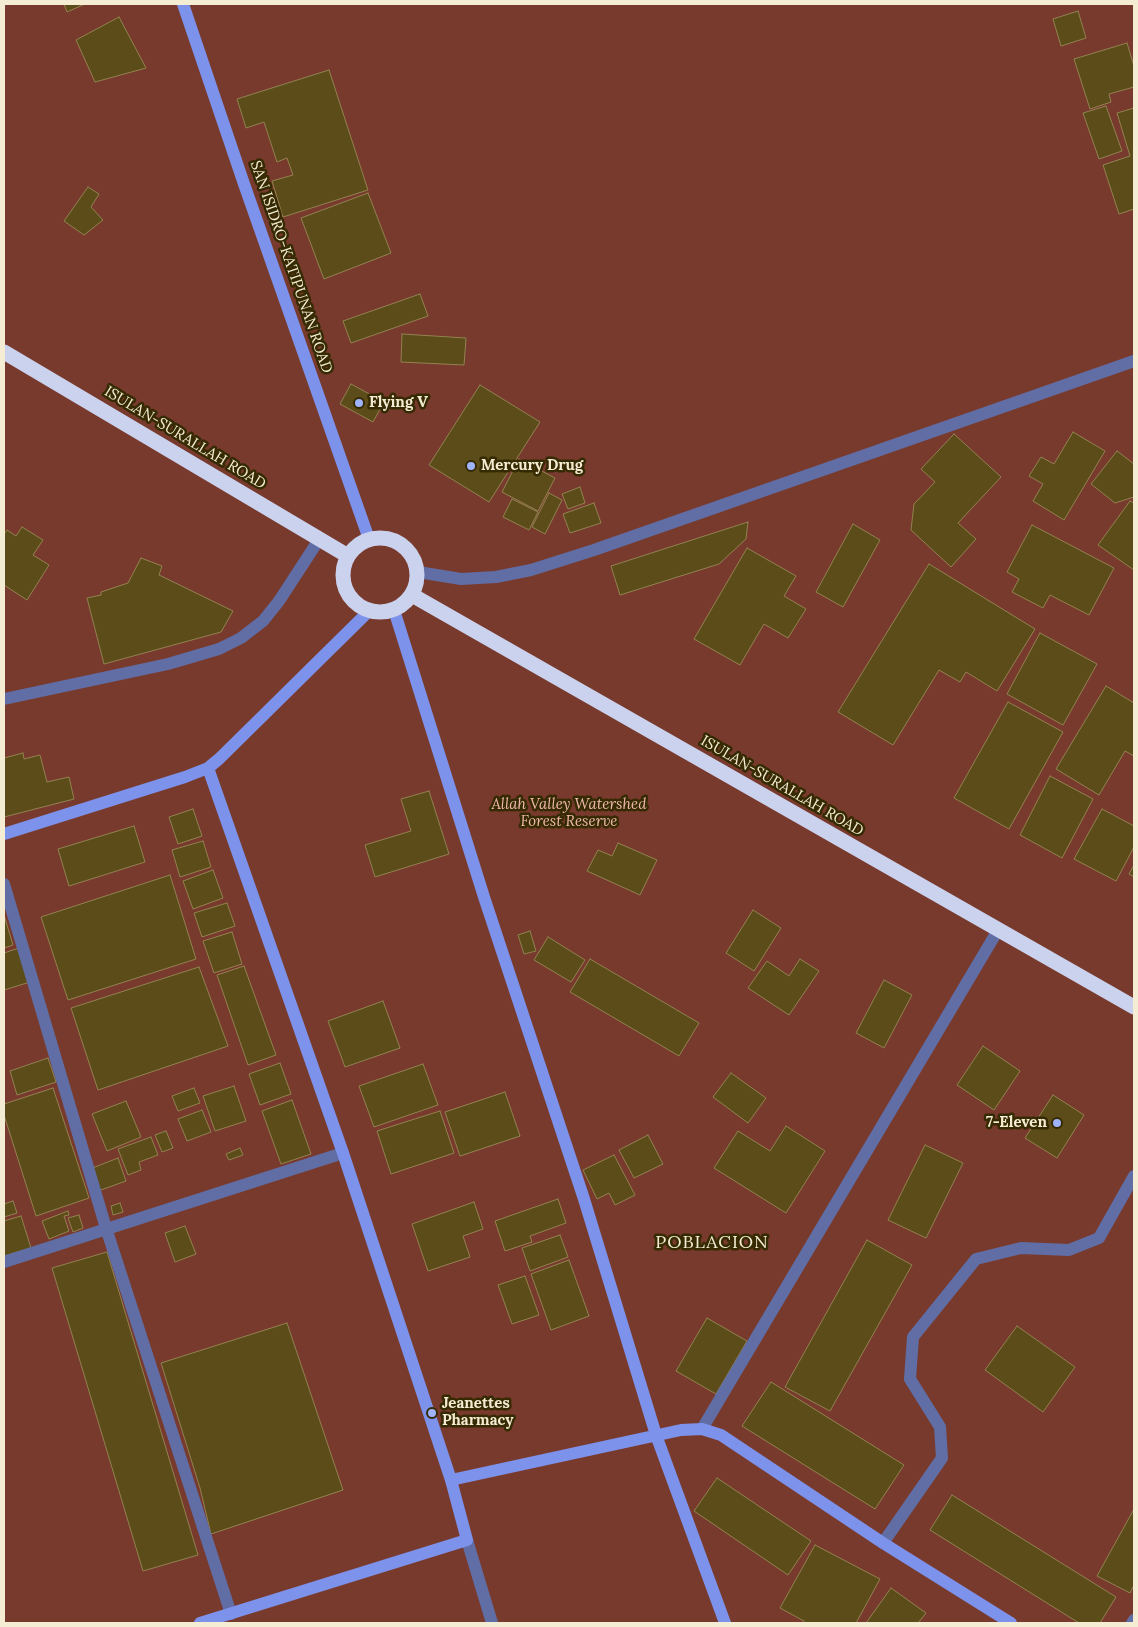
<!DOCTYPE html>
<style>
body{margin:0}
#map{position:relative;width:1138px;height:1627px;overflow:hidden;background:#352a02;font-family:Lora,serif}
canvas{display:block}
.frame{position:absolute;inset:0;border:5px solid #f5edd3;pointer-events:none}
</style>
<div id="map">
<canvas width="1138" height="1627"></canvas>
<div class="frame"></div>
</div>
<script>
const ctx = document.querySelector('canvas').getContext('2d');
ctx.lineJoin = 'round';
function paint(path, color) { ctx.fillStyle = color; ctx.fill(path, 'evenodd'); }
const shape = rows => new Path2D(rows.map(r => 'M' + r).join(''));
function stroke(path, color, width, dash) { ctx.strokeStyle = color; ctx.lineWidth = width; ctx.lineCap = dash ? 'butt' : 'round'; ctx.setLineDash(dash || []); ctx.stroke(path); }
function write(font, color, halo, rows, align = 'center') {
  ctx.font = font + ' Lora,serif'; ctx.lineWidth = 5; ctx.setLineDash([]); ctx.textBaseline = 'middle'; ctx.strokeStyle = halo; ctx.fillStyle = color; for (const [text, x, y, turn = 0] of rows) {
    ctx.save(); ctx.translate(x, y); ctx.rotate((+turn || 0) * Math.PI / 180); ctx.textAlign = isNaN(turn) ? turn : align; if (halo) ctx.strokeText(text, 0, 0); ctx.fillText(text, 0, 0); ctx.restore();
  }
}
const green = shape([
 [4,4,1134,4,1134,1623,4,1623]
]);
const building = shape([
 [64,4,85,4,67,12,64,4],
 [1078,11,1086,38,1061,46,1053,19,1078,11],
 [119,17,146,68,95,82,76,40,119,17],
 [1127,43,1134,66,1134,87,1109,94,1111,102,1090,109,1074,59,1127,43],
 [329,70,368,190,283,217,272,181,293,175,287,158,277,162,264,122,246,128,237,99,329,70],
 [1106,106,1122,151,1099,159,1083,113,1106,106],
 [1134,108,1134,209,1119,214,1103,165,1130,156,1117,113,1134,108],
 [88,187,99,194,91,207,103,220,84,235,64,221,88,187],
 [368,193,391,253,324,279,301,218,368,193],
 [420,294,428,316,351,343,343,321,420,294],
 [402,334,466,338,464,365,401,362,402,334],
 [351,384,384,402,373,422,340,404,351,384],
 [480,385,540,422,489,502,429,465,480,385],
 [1073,432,1105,451,1064,520,1033,501,1043,484,1029,476,1041,457,1054,464,1073,432],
 [954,434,1001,477,958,523,976,539,951,567,911,530,914,504,935,482,921,469,954,434],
 [1117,451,1134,464,1134,497,1115,503,1091,484,1117,451],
 [519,459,555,478,538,511,502,492,519,459],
 [580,487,585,503,568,509,562,494,580,487],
 [549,493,562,500,545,534,532,527,549,493],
 [512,499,538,512,529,530,503,517,512,499],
 [1130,501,1134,503,1134,570,1098,545,1130,501],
 [594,503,601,523,570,533,563,514,594,503],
 [748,522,746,539,719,564,620,595,611,566,748,522],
 [853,524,880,540,843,607,816,592,853,524],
 [1032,525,1114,568,1089,615,1050,595,1043,608,1012,592,1019,579,1007,572,1032,525],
 [22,527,43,540,33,555,49,565,27,600,4,585,4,534,7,530,16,536,22,527],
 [747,548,796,576,784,596,806,609,788,638,764,624,740,665,694,639,747,548],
 [141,558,162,566,159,575,233,611,221,632,104,664,87,598,101,595,101,592,128,583,141,558],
 [929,564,1035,629,997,691,966,672,960,682,939,670,893,745,838,712,929,564],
 [1040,633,1097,664,1063,725,1007,694,1040,633],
 [1106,686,1134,703,1134,756,1125,751,1099,795,1056,769,1106,686],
 [1008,702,1063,732,1009,829,954,798,1008,702],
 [23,753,24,759,40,755,47,782,69,777,74,799,4,817,4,758,23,753],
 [1050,776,1093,799,1062,858,1020,835,1050,776],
 [429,791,449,854,375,877,365,845,411,831,401,799,429,791],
 [193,809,202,836,178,844,169,817,193,809],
 [1102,809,1134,826,1134,847,1116,881,1074,859,1102,809],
 [134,826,145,862,69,886,58,849,134,826],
 [203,841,211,867,180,877,172,850,203,841],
 [618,843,657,860,640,895,587,871,598,850,612,856,618,843],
 [1134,865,1134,877,1129,874,1134,865],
 [213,870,223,898,193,909,183,881,213,870],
 [170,875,196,959,68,1000,41,917,170,875],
 [227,903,235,926,202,937,194,913,227,903],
 [753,910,781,928,754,971,726,953,753,910],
 [4,915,13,945,4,948,4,915],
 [530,931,536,951,524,954,518,935,530,931],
 [232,932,242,964,214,973,203,941,232,932],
 [548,937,585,960,571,982,534,960,548,937],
 [19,948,30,982,4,990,4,953,19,948],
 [590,959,699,1023,679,1056,570,992,590,959],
 [800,959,819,971,789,1015,748,988,767,961,789,976,800,959],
 [244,966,276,1055,248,1065,217,975,244,966],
 [199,967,228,1046,98,1090,71,1008,199,967],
 [884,980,912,995,884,1048,856,1033,884,980],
 [383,1001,400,1048,345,1067,328,1021,383,1001],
 [983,1046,1020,1071,994,1110,957,1085,983,1046],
 [48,1058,56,1082,17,1095,10,1071,48,1058],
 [280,1063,291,1094,260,1105,249,1074,280,1063],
 [423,1064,438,1105,374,1127,359,1086,423,1064],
 [731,1073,766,1098,748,1123,713,1097,731,1073],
 [234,1086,246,1121,215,1131,203,1096,234,1086],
 [53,1088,89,1198,36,1216,4,1115,4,1104,53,1088],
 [194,1088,200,1103,178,1111,172,1096,194,1088],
 [505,1092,520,1136,460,1156,445,1112,505,1092],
 [1053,1095,1084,1115,1057,1158,1025,1138,1053,1095],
 [292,1100,311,1154,281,1164,262,1111,292,1100],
 [126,1101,141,1137,107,1151,92,1114,126,1101],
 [202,1110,211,1132,187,1141,178,1119,202,1110],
 [440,1111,454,1153,391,1174,377,1131,440,1111],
 [786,1126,825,1151,786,1213,714,1168,738,1131,770,1151,786,1126],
 [166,1131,173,1148,162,1152,155,1135,166,1131],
 [648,1135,663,1164,634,1178,619,1150,648,1135],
 [151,1137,158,1155,139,1162,141,1170,128,1175,118,1149,151,1137],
 [925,1145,963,1163,926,1238,888,1220,925,1145],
 [240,1148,243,1155,229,1160,226,1154,240,1148],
 [614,1155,635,1195,615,1205,609,1193,597,1199,583,1170,614,1155],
 [118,1158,126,1181,98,1191,90,1169,118,1158],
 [558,1199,566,1223,530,1236,532,1242,505,1251,495,1221,558,1199],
 [13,1201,17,1213,4,1217,4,1204,13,1201],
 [474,1202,483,1229,463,1236,470,1257,428,1271,412,1224,474,1202],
 [120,1203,123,1212,113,1215,111,1206,120,1203],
 [68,1211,69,1215,64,1216,69,1231,49,1239,42,1221,68,1211],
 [79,1215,83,1228,73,1232,68,1218,79,1215],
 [21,1216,31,1248,4,1256,4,1221,21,1216],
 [185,1226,196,1254,175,1262,165,1233,185,1226],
 [560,1235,568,1257,530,1271,522,1248,560,1235],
 [867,1240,912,1265,830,1411,785,1387,867,1240],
 [107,1252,198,1555,143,1571,52,1268,107,1252],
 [569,1260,589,1316,551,1330,531,1274,569,1260],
 [525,1276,539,1315,512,1324,498,1285,525,1276],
 [707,1318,747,1341,716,1394,676,1371,707,1318],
 [287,1323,343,1490,211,1534,200,1488,161,1363,287,1323],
 [1017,1326,1075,1367,1043,1412,985,1370,1017,1326],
 [771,1382,904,1465,875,1509,742,1426,771,1382],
 [717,1478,811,1541,788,1575,694,1511,717,1478],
 [952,1495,1116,1597,1100,1623,1079,1623,930,1530,952,1495],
 [1134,1509,1134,1585,1130,1593,1097,1576,1134,1509],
 [815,1545,880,1579,856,1623,803,1623,804,1621,780,1608,815,1545],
 [891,1588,926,1613,918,1623,866,1623,891,1588]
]);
const street = shape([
 [418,572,461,579,496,577,531,570,594,550,1134,361],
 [4,699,168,664,219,649,241,638,263,621,279,601,320,538],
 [4,884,106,1228,231,1614],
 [4,1262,343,1153],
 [702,1429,998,930],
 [467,1540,492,1623],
 [883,1543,942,1458,940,1427,910,1379,913,1337,976,1259,1021,1248,1069,1250,1099,1238,1134,1176],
 [1132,1623,1134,1620]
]);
const secondary = shape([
 [183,4,244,184,369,539],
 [394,610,484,897,584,1199,656,1435,725,1623],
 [4,834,185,777,208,768,219,759,369,611],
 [451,1480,681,1430,702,1429,721,1435,883,1543,1011,1623],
 [200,1623,467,1540,451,1480,343,1153,208,768]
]);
const highway = shape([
 [4,352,348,556],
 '343 575a37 37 0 1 1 74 0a37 37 0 1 1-74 0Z',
 [412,595,1134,1007]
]);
const markers = [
 [359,403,5,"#a0b3fd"],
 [471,466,5,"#a0b3fd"],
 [1057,1123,5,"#a0b3fd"],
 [432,1413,5,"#a0b3fd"]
];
const streetNames = [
 ["SAN ISIDRO-KATIPUNAN ROAD",291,267,71],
 ["ISULAN-SURALLAH ROAD",185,438,31],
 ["ISULAN-SURALLAH ROAD",782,786,30]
];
const poiNames = [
 ["Flying V",369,403],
 ["Mercury Drug",481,466],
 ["7-Eleven",1047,1123,"right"],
 ["Jeanettes",442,1404],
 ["Pharmacy",442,1421]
];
const parkNames = [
 ["Allah Valley Watershed",569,805],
 ["Forest Reserve",569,822]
];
const quarterNames = [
 ["POBLACION",712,1243]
];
paint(green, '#793a2e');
paint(building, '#5b4c19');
stroke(building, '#928250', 1);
stroke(street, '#606ea5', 12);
stroke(secondary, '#7d92ea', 12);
stroke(highway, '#cad2ee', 15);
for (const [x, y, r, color] of markers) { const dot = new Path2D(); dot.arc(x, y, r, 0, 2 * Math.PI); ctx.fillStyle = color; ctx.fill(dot); stroke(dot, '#352a02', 2); }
write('15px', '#f5edd3', '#352a02', streetNames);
write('bold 15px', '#f5edd3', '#352a02', poiNames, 'left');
write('italic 15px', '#efb8ac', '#352a02', parkNames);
ctx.letterSpacing = '1px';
write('18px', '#f5edd3', '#352a02', quarterNames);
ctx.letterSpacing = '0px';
</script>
